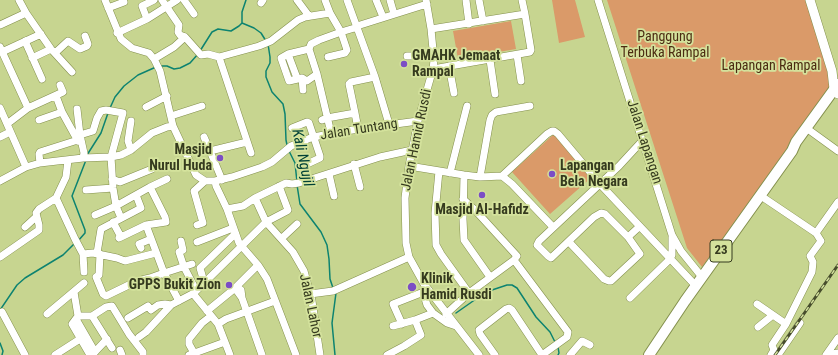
<!DOCTYPE html>
<style>
body{margin:0}
canvas{display:block;background:#c7d590}
</style>
<canvas width="838" height="355"></canvas>
<script>
const ctx = document.querySelector('canvas').getContext('2d');
ctx.lineJoin = 'round';
function paint(path, color) { ctx.fillStyle = color; ctx.fill(path, 'evenodd'); }
const shape = rows => new Path2D(rows.map(r => 'M' + r).join(''));
function stroke(path, color, width, dash) { ctx.strokeStyle = color; ctx.lineWidth = width; ctx.lineCap = dash ? 'butt' : 'round'; ctx.setLineDash(dash || []); ctx.stroke(path); }
function write(font, color, halo, rows, align = 'center') {
  ctx.font = font + ' "Roboto Condensed",sans-serif'; ctx.lineWidth = 3.5; ctx.setLineDash([]); ctx.textBaseline = 'middle'; ctx.strokeStyle = halo; ctx.fillStyle = color; for (const [text, x, y, turn = 0] of rows) {
    ctx.save(); ctx.translate(x, y); ctx.rotate((+turn || 0) * Math.PI / 180); ctx.textAlign = isNaN(turn) ? turn : align; if (halo) ctx.strokeText(text, 0, 0); ctx.fillText(text, 0, 0); ctx.restore();
  }
}
const green = shape([
 [552,0,575,0,585,37,559,43],
 [607,0,806,0,830,78,830,91,819,108,702,267,687,248],
 [511,21,516,49,458,59,453,31],
 [554,134,592,177,550,214,512,172]
]);
const stream = shape([
 [246,0,242,12,242,23,254,28,261,33,266,41],
 [268,44,270,57,270,63,266,71,266,77,272,92,283,104,285,114,286,140,287,145],
 [200,51,212,32,218,29,231,31,239,26,242,23],
 [160,66,167,66,174,69,180,68,190,63,198,54],
 [110,108,115,97,124,86,138,75,156,67],
 [289,151,295,163,297,182],
 [87,155,101,133,108,113],
 [297,185,300,204,321,232,327,245,329,259,330,279,333,288],
 [78,241,85,233,85,230,72,196,86,160],
 [0,310,17,285,25,278,63,255,75,243],
 [456,313,486,292,507,285,512,285,517,288,536,317,550,332,555,342],
 [0,343,3,351,2,355],
 [558,347,559,353,558,355],
 [335,355,332,323,336,293]
]);
const minor = shape([
 [19,0,26,13,51,49,72,72],
 [105,0,121,39,132,48,149,53,154,59,160,71,173,126],
 [162,0,179,25,178,32,180,35,185,37,201,55,208,54,219,57,259,46,271,41,298,20,305,17,330,13,341,32,347,50,345,53,328,57],
 [184,0,194,14],
 [297,0,309,16],
 [325,0,330,13],
 [347,0,375,77,389,124],
 [376,0,383,17],
 [390,0,394,14],
 [426,0,431,29,434,60,433,69,418,121,409,166,405,198,406,243,409,257,424,284,479,355],
 [466,0,469,24],
 [479,0,483,21],
 [598,0,672,235,681,251,702,277],
 [261,3,263,0],
 [108,8,124,2],
 [147,19,142,6,154,0],
 [0,25,26,13],
 [357,26,427,4],
 [431,29,525,14,522,0],
 [117,33,147,19,177,0],
 [25,41,42,79],
 [0,47,28,108,7,124],
 [309,49,317,74,331,133],
 [2,52,41,34],
 [55,53,68,41,80,49,87,46,88,44,85,36],
 [288,54,297,78],
 [517,55,521,81],
 [407,56,434,56],
 [219,57,251,153],
 [32,58,51,49],
 [154,59,174,47,185,37],
 [490,60,495,94],
 [449,66,454,93],
 [433,69,530,52,531,50,525,14],
 [317,74,307,81,302,78,289,81,281,58,288,54,309,49,311,44,319,40,341,32,358,27],
 [302,78,303,90],
 [56,96,62,112,78,141],
 [146,107,167,96],
 [0,108,26,167],
 [28,108,63,92,60,85],
 [77,109,80,135],
 [355,113,349,84,351,82,375,77],
 [171,116,202,106],
 [39,120,62,112],
 [322,120,327,118,355,113,358,129],
 [131,121,128,141,131,150],
 [292,128,307,122,309,123,320,156,320,158,305,165],
 [809,130,838,151],
 [0,137,10,132],
 [204,137,210,151],
 [83,158,84,153,80,135,93,131,97,118,101,111,106,110,123,113,111,157,113,188,116,206,121,218],
 [40,163,39,154,40,152,81,139],
 [354,164,360,187],
 [409,166,464,175,480,177,502,176,512,184,553,227],
 [439,171,435,213,436,245,441,254,469,293],
 [450,173,467,106],
 [329,174,334,196],
 [464,175,463,219,464,240,490,277],
 [502,176,547,134,552,131,554,131,558,134,600,184,696,286],
 [480,177,490,120,492,115,496,112,530,106],
 [112,179,120,182,152,169],
 [222,180,210,151,247,142],
 [0,181,26,167,40,163,83,158,111,157,121,155,131,150,152,133,167,127,173,126,196,175,205,181,215,181,216,186,227,209,239,243,258,265,267,279,296,355],
 [215,181,232,177,262,167,272,162,291,146,313,137,358,129,418,121],
 [86,190,113,188],
 [761,196,816,233,821,241,810,256,813,262,812,272,786,324,772,345,774,350,771,355],
 [56,198,75,239,83,254,84,272],
 [255,198,266,222,293,252,304,271,312,301,320,355],
 [227,209,243,206,255,198,286,183,292,184,299,183,380,157,412,150],
 [95,215,116,206,150,187,167,179],
 [113,222,121,237],
 [146,225,164,273,179,301],
 [197,225,203,223,194,191,205,181],
 [25,227,36,217],
 [639,227,628,237,605,214,601,213,594,217,551,258,548,256,537,245,539,241,619,166,643,140],
 [816,233,838,202],
 [119,238,146,225,166,222,165,217,150,187],
 [282,238,297,224],
 [181,241,183,250,179,252,184,267,196,290],
 [197,242,233,228],
 [569,242,604,279,609,281,611,281,640,254,628,237],
 [141,248,139,244,151,239],
 [97,253,101,229,141,208,136,195],
 [83,254,93,253,117,258,125,261,156,253],
 [100,254,99,275,96,277,103,294,106,296,137,281,150,278,164,273,192,264],
 [0,257,39,230,39,225,36,213,39,209,56,198,66,177,68,160],
 [514,260,568,332,567,337,542,355],
 [204,282,200,268,235,234],
 [74,292,78,316,72,324,90,355],
 [310,294,333,291,409,257],
 [424,295,427,305,433,313,447,323,456,326],
 [242,298,241,290,238,288,237,291,242,298,262,355],
 [630,298,670,259,672,255,672,237],
 [757,304,786,324],
 [207,311,234,289,258,265],
 [2,312,25,355],
 [47,314,84,283],
 [446,314,469,293,514,260,517,256,475,210,463,199],
 [78,316,92,316,106,307,112,306,129,334,143,352,143,355],
 [92,316,112,348],
 [128,318,148,306,151,310,158,305,165,304,171,305],
 [76,319,95,352],
 [218,324,226,319,275,301],
 [402,324,393,304,421,293],
 [393,326,415,320,433,313],
 [758,327,773,315],
 [139,337,146,332,171,305,194,293],
 [120,350,122,355],
 [194,353,189,344,189,339,202,323,211,316],
 [55,355,80,339],
 [92,355,107,339],
 [189,355,225,342],
 [230,355,218,324,195,296,194,293,266,222,287,211,288,210,279,186],
 [387,355,404,346,421,335,415,320],
 [495,355,480,334,479,330,506,309,509,308,512,310,542,355],
 [570,355,582,341,590,345],
 [778,355,800,323],
 [826,355,838,338],
 [827,355,838,353]
]);
const major = shape([
 [810,0,832,71,834,89,838,94]
]);
const highway = shape([
 [649,355,685,301,792,151,796,142,838,84]
]);
const rail = shape([
 [775,355,838,265]
]);
const markers = [
 [404,64,4,"#7b4dc5"],
 [220,158,4,"#7b4dc5"],
 [552,174,4,"#7b4dc5"],
 [482,195,4,"#7b4dc5"],
 [229,285,4,"#7b4dc5"],
 [412,287,5,"#7b4dc5"]
];
const shields = [
 [721,251,22]
];
const shieldNames = [
 ["23",721,251]
];
const parkNames = [
 ["Panggung",665,37],
 ["Terbuka Rampal",665,53],
 ["Lapangan Rampal",771,66]
];
const poiNames = [
 ["GMAHK Jemaat",412,56],
 ["Rampal",412,72],
 ["Masjid",212,150,"right"],
 ["Nurul Huda",212,166,"right"],
 ["Lapangan",560,166],
 ["Bela Negara",560,182],
 ["Masjid Al-Hafidz",482,210,"center"],
 ["Klinik",421,279],
 ["Hamid Rusdi",421,295],
 ["GPPS Bukit Zion",221,285,"right"]
];
const streetNames = [
 ["Jalan Tuntang",359,130,-9],
 ["Jalan Hamid Rusdi",417,140,-78],
 ["Jalan Lapangan",644,142,72],
 ["Jalan Lahor",310,306,78]
];
const waterNames = [
 ["Kali Ngujil",302,158,78]
];
paint(green, '#da9a69');
stroke(stream, '#0d8370', 1.5);
stroke(minor, '#84904d', 8);
stroke(major, '#84904d', 10);
stroke(highway, '#84904d', 12);
stroke(minor, '#fff', 7);
stroke(major, '#fff', 9);
stroke(highway, '#fff', 10);
stroke(rail, '#474d2c', 3);
stroke(rail, '#d4e29c', 1.5, [4.5]);
for (const [x, y, r, color] of markers) { const dot = new Path2D(); dot.arc(x, y, r, 0, 2 * Math.PI); ctx.fillStyle = color; ctx.fill(dot); stroke(dot, '#d4e29c', 1.5); }
for (const [x, y, w] of shields) { const box = new Path2D(); box.roundRect(x - w / 2, y - 11, w, 22, 3); ctx.fillStyle = '#d4e29c'; ctx.fill(box); stroke(box, '#353a1e', 1); }
write('bold 13px', '#353a1e', null, shieldNames);
write('14px', '#4c2c12', '#d4e29c', parkNames);
write('bold 14px', '#353a1e', '#d4e29c', poiNames, 'left');
write('14px', '#353a1e', '#d4e29c', streetNames);
write('italic 15px', '#014136', '#d4e29c', waterNames);
</script>
